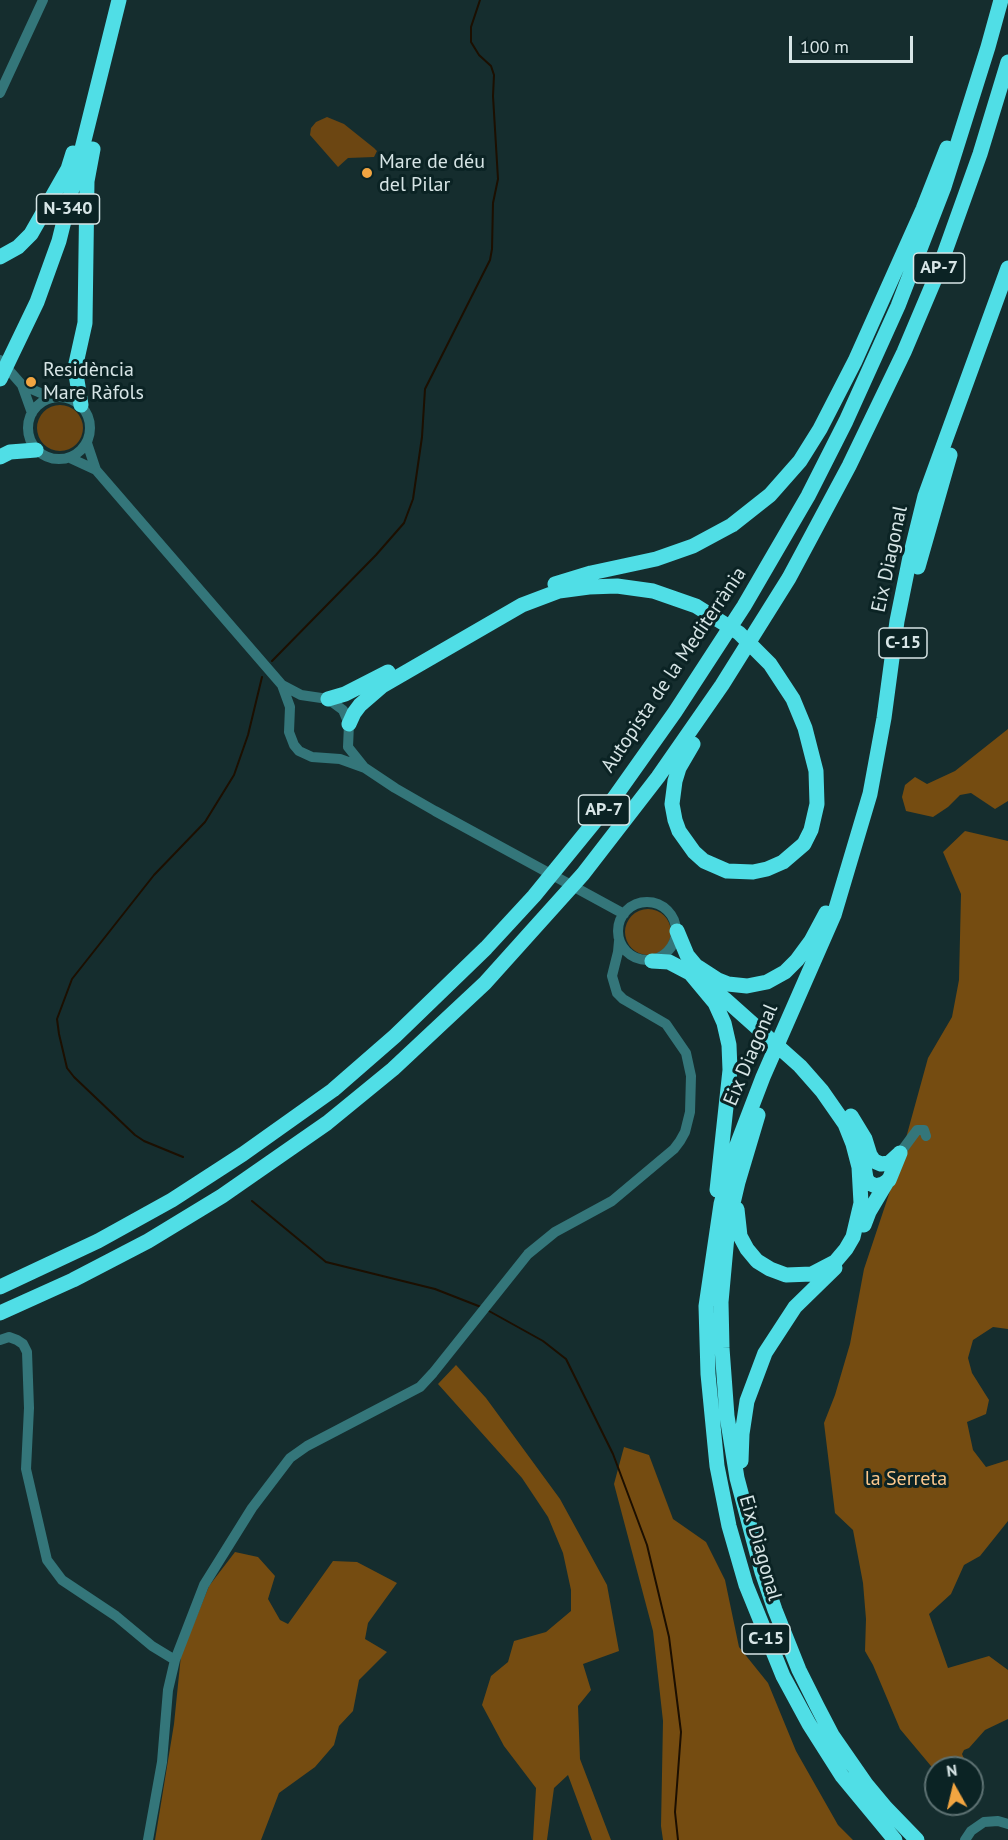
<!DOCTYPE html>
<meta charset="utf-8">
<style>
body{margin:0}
#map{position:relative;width:1008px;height:1840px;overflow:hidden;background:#152d2e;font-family:"PT Sans",sans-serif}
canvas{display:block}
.north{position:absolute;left:924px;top:1756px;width:60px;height:60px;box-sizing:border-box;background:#0b2324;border:2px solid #5d7172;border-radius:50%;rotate:352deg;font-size:16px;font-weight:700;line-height:24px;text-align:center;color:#d7e5e6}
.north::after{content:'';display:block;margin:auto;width:21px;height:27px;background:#f2a541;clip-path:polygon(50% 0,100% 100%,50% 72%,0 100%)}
.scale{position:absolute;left:789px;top:36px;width:124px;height:27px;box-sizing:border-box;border:3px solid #d7e5e6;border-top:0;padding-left:8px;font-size:18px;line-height:21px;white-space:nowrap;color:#d7e5e6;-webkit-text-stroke:4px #0b2324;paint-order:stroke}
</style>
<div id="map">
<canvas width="1008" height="1840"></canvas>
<div class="north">N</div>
<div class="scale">100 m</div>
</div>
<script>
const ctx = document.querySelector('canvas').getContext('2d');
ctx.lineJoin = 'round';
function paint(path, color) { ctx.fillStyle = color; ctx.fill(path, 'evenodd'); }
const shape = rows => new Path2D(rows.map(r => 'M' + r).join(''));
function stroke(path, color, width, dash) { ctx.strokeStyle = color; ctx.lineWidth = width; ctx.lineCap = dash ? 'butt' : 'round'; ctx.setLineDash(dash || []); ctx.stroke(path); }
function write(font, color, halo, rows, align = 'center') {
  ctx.font = font + ' "PT Sans",sans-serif'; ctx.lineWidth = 6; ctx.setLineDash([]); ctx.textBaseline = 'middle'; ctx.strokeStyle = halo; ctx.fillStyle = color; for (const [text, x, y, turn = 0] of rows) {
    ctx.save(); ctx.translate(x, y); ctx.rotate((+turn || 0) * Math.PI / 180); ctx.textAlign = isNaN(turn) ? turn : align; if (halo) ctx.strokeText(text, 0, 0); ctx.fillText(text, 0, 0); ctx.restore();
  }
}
const green = shape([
 [327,117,344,124,374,148,377,151,374,157,348,158,338,167,310,135,311,128,316,122],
 '37 428a23 23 0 1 1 46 0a23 23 0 1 1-46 0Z',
 '625 932a23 23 0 1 1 46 0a23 23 0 1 1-46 0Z'
]);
const forest = shape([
 [1008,729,1008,801,995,809,971,793,960,795,948,807,933,817,906,811,902,797,905,785,915,777,927,784,955,771],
 [965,831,1008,841,1008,1329,993,1327,973,1340,968,1358,972,1373,989,1400,986,1414,967,1422,973,1450,986,1467,1008,1460,1008,1521,980,1556,964,1565,951,1594,929,1614,948,1668,989,1656,1008,1670,1008,1719,985,1730,969,1748,964,1750,962,1754,968,1768,936,1768,936,1772,900,1729,873,1665,865,1651,866,1619,863,1583,853,1530,835,1513,824,1423,835,1395,850,1344,864,1269,898,1167,928,1058,952,1017,959,980,961,894,943,852],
 [456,1365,486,1398,560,1499,607,1585,619,1651,583,1664,591,1690,578,1706,580,1759,611,1840,592,1840,568,1775,554,1788,547,1840,533,1840,536,1788,504,1746,482,1705,491,1676,508,1662,514,1641,546,1632,571,1611,571,1590,563,1553,548,1517,522,1478,438,1384],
 [624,1447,649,1455,673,1519,706,1542,725,1580,739,1647,768,1683,796,1751,838,1825,853,1840,663,1840,661,1826,663,1721,653,1631,614,1484],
 [235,1552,258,1557,275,1576,268,1599,280,1620,288,1624,333,1561,357,1562,397,1583,368,1623,365,1639,387,1652,359,1680,353,1711,339,1726,334,1745,315,1767,279,1793,261,1840,155,1840,174,1724,181,1655,209,1586]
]);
const stream = shape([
 [272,661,376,555,404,523,413,499,422,437,425,389,490,260,492,249,493,203,498,179,493,96,494,75,491,66,479,55,471,42,471,27,480,0],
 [183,1157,144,1141,135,1135,74,1077,67,1068,59,1034,57,1019,72,979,154,875,205,822,234,775,248,735,262,677],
 [252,1201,326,1262,435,1289,481,1307],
 [489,1311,543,1341,566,1359,613,1454,647,1545,669,1637,681,1732,675,1812,678,1840]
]);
const minor = shape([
 [0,93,43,0],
 [0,360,22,385,32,413],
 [22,385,52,398],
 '28 428a31 31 0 1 1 62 0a31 31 0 1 1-62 0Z',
 [87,443,96,470,282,685,290,707,289,732,294,745,299,751,312,757,340,759,365,768,395,788,435,811,624,914],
 [70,458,96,470],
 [282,685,301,695,328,699,343,710,349,724,348,747,364,767],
 '618 931a29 29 0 1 1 58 0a29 29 0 1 1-58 0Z',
 [900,1153,917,1130,924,1130,926,1136],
 [0,1340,9,1337,17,1340,23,1344,27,1352,29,1408,26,1469,47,1560,62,1580,116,1616,152,1646,175,1660,168,1690,162,1762,148,1840],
 [175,1660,204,1585,252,1508,290,1458,307,1446,420,1387,433,1373,528,1254,555,1232,612,1201,674,1149,680,1141,685,1132,690,1112,691,1076,686,1053,666,1024,623,999,617,993,612,976,618,952,619,941],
 [965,1840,971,1831,984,1822,998,1821,1008,1824]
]);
const highway = shape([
 [0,257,18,247,31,234,68,169,73,153],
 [0,379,37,302,59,241,119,0],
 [81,405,75,368,85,323,87,181,93,149],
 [0,457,10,452,36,450],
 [918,567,950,455],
 [555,584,591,573,656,559,693,546,732,525,770,495,800,461,820,429,855,361,923,209,947,148],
 [328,699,345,694,388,672],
 [349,724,354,713,360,705,382,686,522,605,559,591,589,587,617,586,653,591,696,606,739,633,770,664,793,699,805,728,816,771,817,804,811,830,804,844,783,862,767,869,753,872,727,871,704,861,694,852,679,831,675,820,672,804,675,781,679,768,693,744],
 [677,931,687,955,702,973],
 [652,961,669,962,690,973,715,1003,724,1023,729,1045,730,1070,717,1190],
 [698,967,718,980,728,984,747,986,767,982,785,972,797,960,811,941,826,913],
 [690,973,726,1000,800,1066,822,1091,845,1124,853,1144,859,1167,861,1203,853,1237,846,1249,835,1262,812,1274,786,1275,770,1269,757,1261,747,1249,740,1236,737,1209],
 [758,1115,738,1182,730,1216,727,1236,721,1302,722,1348,727,1416,737,1478,762,1572,775,1610,799,1670,817,1706,832,1735,866,1784,886,1808,917,1840],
 [851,1116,865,1139,870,1155,874,1161,881,1164,889,1163,900,1153],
 [864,1166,866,1178,869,1183,876,1186,883,1184,889,1180,900,1153],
 [864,1225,869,1212,888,1180],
 [0,1287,98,1241,172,1200,243,1154,333,1090,395,1036,486,948,534,896,614,798,675,712,744,606,808,496,846,421,898,306,944,187,988,47,1001,0],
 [0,1313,73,1280,148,1241,222,1196,327,1123,393,1069,485,983,583,874,658,777,722,685,789,578,849,466,904,352,937,274,980,154,1008,62],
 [741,1461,742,1434,747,1401,765,1353,795,1307,835,1268],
 [895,1840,842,1776,809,1724,783,1676,746,1585,729,1526,717,1466,708,1374,706,1306,721,1204,737,1145,763,1077,834,915,870,794,884,718,897,621,910,557,925,496,1008,268]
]);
const markers = [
 [367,173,6,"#f2a541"],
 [31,382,6,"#f2a541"]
];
const shields = [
 [68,209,63],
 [939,268,51],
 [903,643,48],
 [604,810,51],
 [766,1639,48]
];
const shieldNames = [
 ["N-340",68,209],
 ["AP-7",939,268],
 ["C-15",903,643],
 ["AP-7",604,810],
 ["C-15",766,1639]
];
const poiNames = [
 ["Mare de déu",379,162],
 ["del Pilar",379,185],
 ["Residència",43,370],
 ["Mare Ràfols",43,393]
];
const streetNames = [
 ["Eix Diagonal",890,559,-78],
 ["Autopista de la Mediterrània",674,670,-56],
 ["Eix Diagonal",751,1055,-67],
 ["Eix Diagonal",760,1548,74]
];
const parkNames = [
 ["la Serreta",906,1479]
];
paint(green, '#6c4612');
paint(forest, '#754c11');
stroke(stream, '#1c0f01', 2);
stroke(minor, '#34767a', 10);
stroke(highway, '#50dee6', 15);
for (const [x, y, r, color] of markers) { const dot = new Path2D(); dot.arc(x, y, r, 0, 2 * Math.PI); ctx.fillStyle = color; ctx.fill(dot); stroke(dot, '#0b2324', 2); }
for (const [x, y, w] of shields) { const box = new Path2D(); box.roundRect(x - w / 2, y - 15, w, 30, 4.5); ctx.fillStyle = '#0b2324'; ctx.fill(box); stroke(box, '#d7e5e6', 1.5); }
write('bold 18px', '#d7e5e6', null, shieldNames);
write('20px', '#d7e5e6', '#0b2324', poiNames, 'left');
write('20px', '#d7e5e6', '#0b2324', streetNames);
write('20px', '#fcc88d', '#0b2324', parkNames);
</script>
